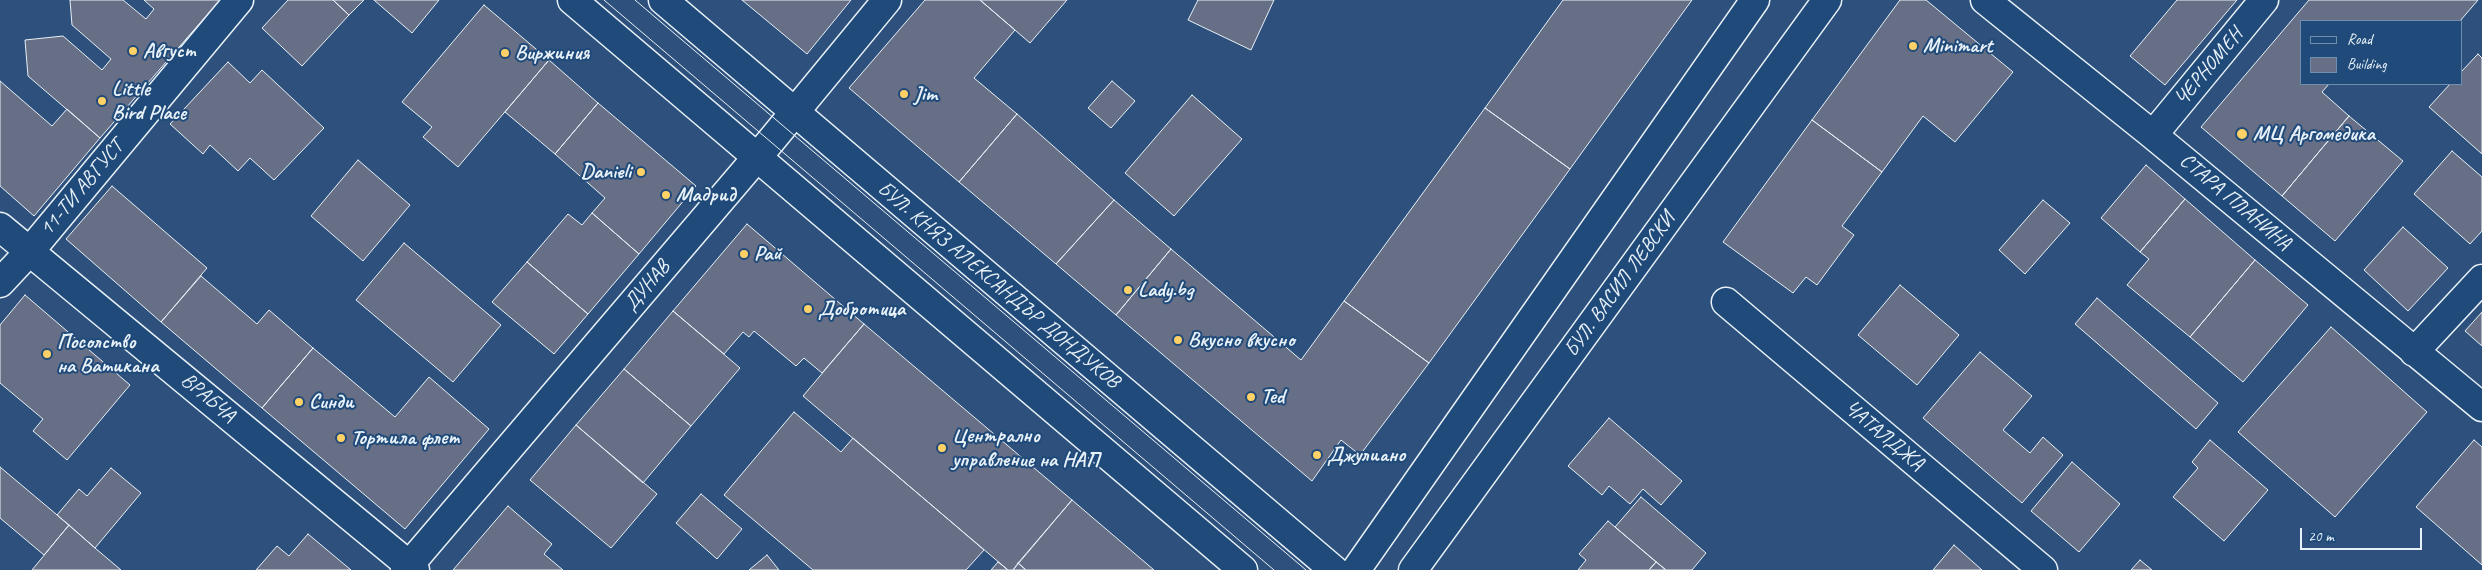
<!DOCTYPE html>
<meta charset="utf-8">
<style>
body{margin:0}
#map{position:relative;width:2482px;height:570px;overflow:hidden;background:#2d517c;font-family:Caveat,sans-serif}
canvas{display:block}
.legend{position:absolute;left:2300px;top:20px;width:162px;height:65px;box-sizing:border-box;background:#1f4a7a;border:1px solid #6f8dac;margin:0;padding:6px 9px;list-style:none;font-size:15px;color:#e8f1f8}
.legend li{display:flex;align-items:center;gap:10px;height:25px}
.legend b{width:25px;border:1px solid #6f8dac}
.scale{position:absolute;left:2300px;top:528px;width:122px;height:22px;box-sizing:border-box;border:2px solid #e8f1f8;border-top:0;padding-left:6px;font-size:15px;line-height:18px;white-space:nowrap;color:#e8f1f8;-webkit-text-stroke:4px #1f4a7a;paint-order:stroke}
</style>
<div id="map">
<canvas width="2482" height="570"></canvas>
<ul class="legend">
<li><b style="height:6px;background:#1f4a7a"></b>Road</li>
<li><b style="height:14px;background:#666f86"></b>Building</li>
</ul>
<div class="scale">20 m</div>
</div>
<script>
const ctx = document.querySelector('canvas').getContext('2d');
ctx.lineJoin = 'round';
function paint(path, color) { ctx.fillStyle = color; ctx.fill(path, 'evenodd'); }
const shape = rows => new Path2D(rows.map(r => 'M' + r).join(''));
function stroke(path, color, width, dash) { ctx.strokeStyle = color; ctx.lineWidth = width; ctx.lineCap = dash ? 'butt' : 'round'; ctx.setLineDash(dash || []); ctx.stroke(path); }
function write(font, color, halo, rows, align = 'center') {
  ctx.font = font + ' Caveat,sans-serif'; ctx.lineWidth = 4; ctx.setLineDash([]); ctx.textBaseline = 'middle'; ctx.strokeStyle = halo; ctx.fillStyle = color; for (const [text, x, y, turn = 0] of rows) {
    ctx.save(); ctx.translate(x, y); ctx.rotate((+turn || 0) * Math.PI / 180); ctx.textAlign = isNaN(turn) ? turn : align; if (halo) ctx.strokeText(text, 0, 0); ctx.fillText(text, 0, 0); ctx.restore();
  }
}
const building = shape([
 [70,0,123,0,146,19,154,9,144,0,220,0,100,138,28,76,25,40,63,36,102,70,111,59,72,25,70,0],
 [288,0,333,0,349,15,302,66,262,28,288,0],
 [333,0,364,0,349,15,333,0],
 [374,0,439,0,412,33,374,0],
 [742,0,851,0,807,54,742,0],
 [925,0,980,0,1015,30,974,78,1017,114,959,182,849,88,925,0],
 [980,0,1067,0,1030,43,980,0],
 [1198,0,1274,0,1251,50,1188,20,1198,0],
 [1563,0,1692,0,1570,169,1485,108,1563,0],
 [1900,0,1926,0,2013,72,1955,142,1923,116,1882,172,1812,120,1900,0],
 [2177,0,2237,0,2165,85,2130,56,2177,0],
 [2309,0,2478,0,2460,21,2301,21,2301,84,2329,84,2322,92,2349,116,2282,196,2201,127,2309,0],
 [484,5,549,60,458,167,423,137,432,127,402,102,484,5],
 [2478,54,2482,58,2482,154,2429,107,2450,84,2461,84,2461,72,2478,54],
 [549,60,598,103,555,154,505,112,549,60],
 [228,62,250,83,262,70,324,128,274,180,250,158,238,171,210,145,203,154,170,124,228,62],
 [0,81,52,126,67,109,100,138,34,216,0,186,0,81],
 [1112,81,1135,101,1111,128,1088,108,1112,81],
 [1192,95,1242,139,1174,216,1125,173,1192,95],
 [598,103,696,186,639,254,592,213,605,198,555,154,598,103],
 [1485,108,1570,169,1429,363,1344,301,1485,108],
 [1017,114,1114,200,1056,264,959,182,1017,114],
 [2349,116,2403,161,2335,241,2282,196,2349,116],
 [1812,120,1882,172,1842,226,1854,235,1817,285,1806,277,1793,293,1723,242,1812,120],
 [2452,151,2482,177,2482,231,2470,244,2414,194,2452,151],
 [358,160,410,205,363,261,311,216,358,160],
 [2146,165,2185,199,2140,252,2101,218,2146,165],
 [112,186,207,268,161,322,66,239,112,186],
 [2185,199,2255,260,2190,337,2127,285,2149,259,2140,252,2185,199],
 [1114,200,1171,249,1116,315,1056,264,1114,200],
 [2043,200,2070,223,2025,274,1999,250,2043,200],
 [592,213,639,254,588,314,527,262,568,214,582,225,592,213],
 [747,224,864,324,822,373,804,358,796,366,754,331,749,337,743,332,724,354,673,311,747,224],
 [2403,227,2448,268,2408,311,2364,270,2403,227],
 [404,243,501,325,453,382,356,300,404,243],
 [1171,249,1301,360,1344,301,1429,363,1360,455,1341,440,1312,481,1116,315,1171,249],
 [2255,260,2308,305,2243,382,2190,337,2255,260],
 [527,262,588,314,554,354,492,302,527,262],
 [201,276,257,324,269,310,313,348,262,408,161,322,201,276],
 [1900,285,1959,335,1917,385,1858,335,1900,285],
 [25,295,130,385,67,460,33,431,43,419,0,383,0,325,25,295],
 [2097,298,2218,403,2196,429,2075,324,2097,298],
 [673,311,740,368,691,426,624,369,673,311],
 [2482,312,2482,346,2465,331,2482,312],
 [864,324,1072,500,1013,570,1008,570,803,396,864,324],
 [2331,327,2427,412,2335,517,2238,432,2331,327],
 [313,348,395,417,429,377,489,429,405,529,262,408,313,348],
 [1980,352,2032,396,2003,430,2030,453,2043,437,2063,455,2022,503,1923,418,1980,352],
 [624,369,691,426,643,483,576,425,624,369],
 [794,412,841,452,853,438,984,550,966,570,813,570,724,495,794,412],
 [1609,418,1682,481,1661,505,1643,489,1630,504,1609,486,1602,495,1568,466,1609,418],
 [576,425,657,494,611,548,530,480,576,425],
 [2210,440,2268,490,2224,541,2173,497,2198,468,2192,462,2210,440],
 [2474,440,2482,447,2482,565,2416,507,2474,440],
 [2072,462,2120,504,2079,552,2031,511,2072,462],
 [0,467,69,525,44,555,0,518,0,467],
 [111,468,141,493,95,548,57,515,79,489,87,496,111,468],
 [701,494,742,529,717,559,676,523,701,494],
 [1641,497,1706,553,1692,570,1666,570,1615,527,1641,497],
 [1072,500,1154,570,1026,570,1018,563,1072,500],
 [508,506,552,544,544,554,563,570,453,570,508,506],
 [1608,521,1656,562,1649,570,1578,570,1586,560,1579,554,1608,521],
 [69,525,95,548,121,570,32,570,69,525],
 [308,534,351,570,256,570,277,546,289,556,308,534],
 [1954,545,1982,570,1933,570,1954,545],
 [767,555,779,570,749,570,767,555],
 [2140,560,2152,570,2131,570,2140,560],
 [998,562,1008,570,991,570,998,562],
 [1656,562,1666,570,1649,570,1656,562],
 [1018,563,1026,570,1013,570,1018,563]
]);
const street = shape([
 [1985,0,2153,135,2482,407],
 [2153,135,2264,0],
 [0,227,415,570],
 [0,283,30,251,239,0],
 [1726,302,2043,570],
 [2414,352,2482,279],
 [405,570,770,142,887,0]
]);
const primary = shape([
 [572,0,1243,570],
 [663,0,1334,570],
 [1356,570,1755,0],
 [1413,570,1827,0]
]);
const tram = shape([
 [604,0,1274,570],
 [635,0,1306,570]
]);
const markers = [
 [1913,46,5,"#ffd166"],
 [133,51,5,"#ffd166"],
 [505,53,5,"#ffd166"],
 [904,94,5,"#ffd166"],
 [102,101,5,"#ffd166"],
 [2242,134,6,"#ffd166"],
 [641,172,5,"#ffd166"],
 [666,195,5,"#ffd166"],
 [744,254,5,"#ffd166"],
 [1128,290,5,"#ffd166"],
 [808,309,5,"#ffd166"],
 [1178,340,5,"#ffd166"],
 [47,354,5,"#ffd166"],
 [1251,397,5,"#ffd166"],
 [299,402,5,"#ffd166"],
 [341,438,5,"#ffd166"],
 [942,448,5,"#ffd166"],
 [1317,455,5,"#ffd166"]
];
const poiNames = [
 ["Minimart",1923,46],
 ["Август",143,51],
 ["Виржиния",515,53],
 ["Little",112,89],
 ["Bird Place",112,113],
 ["Jim",914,94],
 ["МЦ Аргомедика",2253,134],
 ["Danieli",631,172,"right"],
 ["Мадрид",676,195],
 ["Рай",754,254],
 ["Lady.bg",1138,290],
 ["Добротица",818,309],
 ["Вкусно вкусно",1188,340],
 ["Посолство",57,342],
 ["на Ватикана",57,366],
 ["Ted",1261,397],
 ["Синди",309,402],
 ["Централно",952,436],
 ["управление на НАП",952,460],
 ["Тортила флет",351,438],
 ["Джулиано",1327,455]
];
const streetNames = [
 ["ЧЕРНОМЕН",2209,67,-50],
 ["11-ТИ АВГУСТ",82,188,-50],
 ["СТАРА ПЛАНИНА",2235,202,40],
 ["БУЛ. КНЯЗ АЛЕКСАНДЪР ДОНДУКОВ",998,285,40],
 ["БУЛ. ВАСИЛ ЛЕВСКИ",1620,285,-54],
 ["ДУНАВ",647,286,-50],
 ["ВРАБЧА",208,398,40],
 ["ЧАТАЛДЖА",1884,436,40]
];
paint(building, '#666f86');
stroke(building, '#e8f1f8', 1);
stroke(street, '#e8f1f8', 31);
stroke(primary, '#e8f1f8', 31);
stroke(street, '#1f4a7a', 28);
stroke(primary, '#1f4a7a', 28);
stroke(tram, '#e8f1f8', 1);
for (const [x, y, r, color] of markers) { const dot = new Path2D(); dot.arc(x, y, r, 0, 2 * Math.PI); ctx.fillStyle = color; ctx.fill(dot); stroke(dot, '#1f4a7a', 2); }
write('bold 21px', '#e8f1f8', '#1f4a7a', poiNames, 'left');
write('21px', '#e8f1f8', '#1f4a7a', streetNames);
</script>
